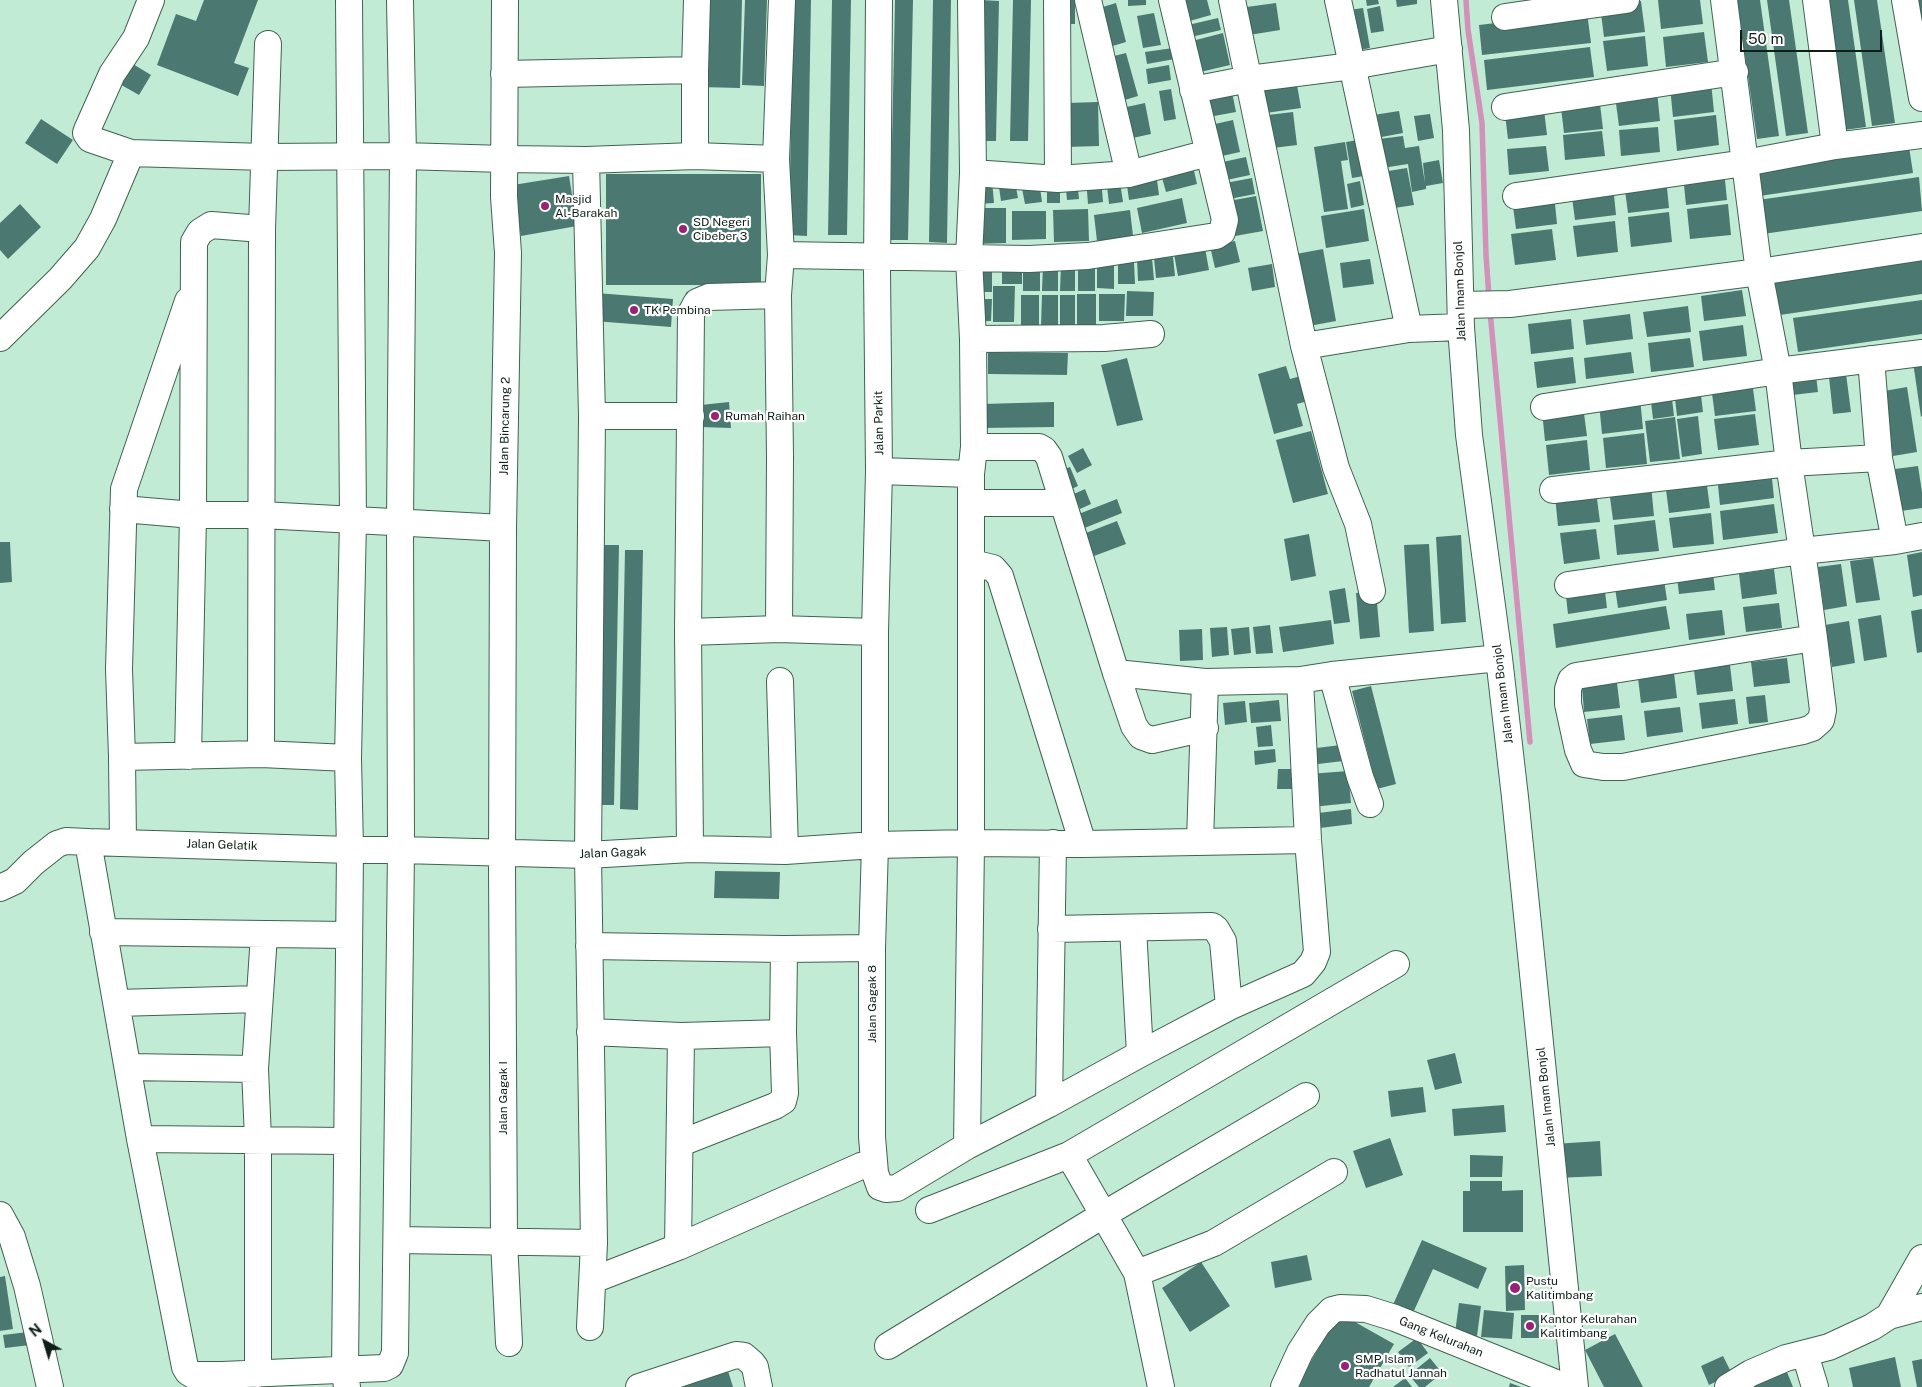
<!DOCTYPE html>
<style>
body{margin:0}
#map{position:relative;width:1922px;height:1387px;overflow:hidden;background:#c2ebd5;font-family:"Public Sans",sans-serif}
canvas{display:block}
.north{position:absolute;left:20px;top:1317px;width:50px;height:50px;-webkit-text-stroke:4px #fff;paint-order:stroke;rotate:321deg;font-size:14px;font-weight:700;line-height:20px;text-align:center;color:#0f1f17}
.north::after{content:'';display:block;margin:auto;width:18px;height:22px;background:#0f1f17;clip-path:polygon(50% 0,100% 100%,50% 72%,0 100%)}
.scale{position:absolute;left:1740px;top:30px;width:142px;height:22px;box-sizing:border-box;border:2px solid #0f1f17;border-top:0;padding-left:6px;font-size:15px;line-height:18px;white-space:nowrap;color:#0f1f17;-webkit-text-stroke:4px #fff;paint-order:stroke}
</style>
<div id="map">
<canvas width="1922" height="1387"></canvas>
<div class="north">N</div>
<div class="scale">50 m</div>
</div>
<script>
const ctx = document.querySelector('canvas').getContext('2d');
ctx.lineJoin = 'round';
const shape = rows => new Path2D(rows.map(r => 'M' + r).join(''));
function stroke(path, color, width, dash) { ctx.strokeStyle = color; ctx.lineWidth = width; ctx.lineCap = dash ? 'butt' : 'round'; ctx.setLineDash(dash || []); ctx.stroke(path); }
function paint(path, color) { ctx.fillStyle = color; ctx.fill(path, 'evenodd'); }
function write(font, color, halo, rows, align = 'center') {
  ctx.font = font + ' "Public Sans",sans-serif'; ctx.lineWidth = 4.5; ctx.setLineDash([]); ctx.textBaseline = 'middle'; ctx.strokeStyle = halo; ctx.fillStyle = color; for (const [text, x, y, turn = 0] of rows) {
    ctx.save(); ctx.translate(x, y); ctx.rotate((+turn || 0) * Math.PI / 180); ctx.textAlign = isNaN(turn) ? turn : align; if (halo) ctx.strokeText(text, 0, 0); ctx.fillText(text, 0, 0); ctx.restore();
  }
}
const stream = shape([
 [1466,0,1468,30,1482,123,1486,255,1489,297],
 [1490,311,1530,742]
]);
const building = shape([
 [204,0,258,0,234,63,249,68,238,96,157,65,176,14,196,21],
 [702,0,742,0,740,88,700,87],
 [745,0,767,0,764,86,742,85],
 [793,0,811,0,807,236,789,235],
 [832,0,851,0,847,235,828,235],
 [895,0,913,0,908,240,890,240],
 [933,0,951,0,947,243,929,242],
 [981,0,999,1,996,141,978,141],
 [1013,0,1031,0,1028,141,1010,141],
 [1060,0,1075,0,1075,24,1060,24],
 [1128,0,1146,0,1146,5,1128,6],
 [1173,0,1207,0,1211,15,1179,24],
 [1366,0,1378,0,1379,4,1367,6],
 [1396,0,1417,0,1417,4,1397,7],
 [1658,0,1700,0,1703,24,1661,29],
 [1737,0,1760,0,1779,136,1757,139],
 [1767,0,1789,0,1808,133,1786,136],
 [1825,0,1848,0,1866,127,1844,130],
 [1854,0,1877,0,1895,123,1872,126],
 [1915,0,1922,0,1922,43],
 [1641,1,1645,32,1604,37,1600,6],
 [1116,3,1126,42,1106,48,1096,9],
 [1276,3,1280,30,1243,36,1239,8],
 [1380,6,1384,31,1371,33,1367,9],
 [1363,8,1370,48,1350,52,1343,11],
 [1587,12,1591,43,1482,55,1479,25],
 [1154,13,1161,45,1143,48,1137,16],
 [1218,18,1221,30,1191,37,1188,25],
 [1704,32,1708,62,1666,67,1663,37],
 [1223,33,1230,65,1196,73,1188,42],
 [1645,36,1648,66,1607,71,1603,41],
 [1590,47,1594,77,1487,90,1484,60],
 [1173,48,1175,59,1147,64,1145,52],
 [1126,53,1138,96,1118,102,1106,58],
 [128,61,151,75,139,95,116,82],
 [1169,65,1171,80,1148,84,1146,69],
 [1296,79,1301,108,1266,113,1262,84],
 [1711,82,1714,112,1673,117,1670,87],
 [1231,87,1236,112,1203,118,1198,93],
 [1171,89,1176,119,1164,121,1159,91],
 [1657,91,1660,121,1619,126,1615,96],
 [1098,102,1099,146,1066,147,1066,103],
 [1145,103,1151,134,1128,139,1122,108],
 [1600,104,1603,129,1564,133,1561,108],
 [1544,110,1547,135,1508,139,1505,114],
 [1399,111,1403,133,1371,139,1367,116],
 [1293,112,1297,145,1273,148,1268,115],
 [1430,114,1434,138,1418,141,1414,116],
 [1716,115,1719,145,1677,151,1674,120],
 [41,119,73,140,57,164,25,143],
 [1233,120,1240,152,1222,156,1215,124],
 [1658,127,1660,152,1621,156,1619,130],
 [1602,131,1605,156,1565,160,1563,135],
 [1403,136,1405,148,1419,146,1425,183,1423,163,1439,160,1443,183,1426,186,1426,189,1412,192,1408,164,1376,169,1371,140],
 [1364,139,1370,175,1352,178,1346,142],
 [1908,140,1913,173,1753,197,1748,163],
 [1345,142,1348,160,1341,161,1348,209,1324,212,1314,147],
 [1546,146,1549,171,1509,175,1507,149],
 [1246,157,1250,175,1222,181,1218,163],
 [1191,158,1197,184,1166,192,1159,167],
 [1407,168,1414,205,1388,209,1382,172],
 [1724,170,1727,200,1686,205,1683,175],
 [1156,173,1159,195,1129,200,1126,178],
 [606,174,761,174,761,285,606,285],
 [1119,175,1123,202,1109,204,1106,177],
 [569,176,577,226,521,236,513,185],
 [1014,177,1018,198,1001,201,998,180],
 [1101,177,1103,202,1088,204,1086,179],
 [1919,177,1922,211,1763,234,1758,200],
 [1077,178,1079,199,1067,200,1065,179],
 [1252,178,1255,194,1224,200,1220,184],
 [1666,178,1669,208,1628,213,1624,183],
 [992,180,994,203,977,204,975,181],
 [1039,180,1042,202,1025,204,1021,183],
 [1360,181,1364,205,1351,208,1347,184],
 [1047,182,1060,182,1060,203,1047,203],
 [1613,185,1616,215,1575,220,1571,190],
 [1554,194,1557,224,1516,229,1512,199],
 [1256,196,1263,231,1235,236,1229,201],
 [1182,198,1187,223,1142,233,1137,208],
 [20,204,41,227,8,259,0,250,0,223],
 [1728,204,1731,235,1690,239,1687,209],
 [975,208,1006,208,1006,243,975,244],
 [1088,209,1089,241,1054,242,1053,210],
 [1364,209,1369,241,1326,248,1321,216],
 [1130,210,1133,236,1097,241,1094,215],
 [1012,211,1046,211,1046,239,1012,240],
 [1669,212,1672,242,1631,247,1628,217],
 [1615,221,1618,252,1577,257,1573,226],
 [1552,229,1556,260,1515,265,1511,234],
 [1235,241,1240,262,1215,268,1210,246],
 [1205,248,1209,270,1178,276,1174,254],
 [1323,249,1336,321,1309,326,1296,254],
 [1173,257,1175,276,1156,278,1154,258],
 [1152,258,1154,280,1138,281,1137,259],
 [1370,259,1374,284,1343,288,1340,263],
 [1922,260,1922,294,1773,316,1768,283],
 [972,262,992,262,992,292,971,292],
 [1118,262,1134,262,1135,284,1118,284],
 [1002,264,1022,264,1022,284,1002,284],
 [1023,264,1040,264,1040,291,1023,291],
 [1272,264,1275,287,1252,291,1248,268],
 [1043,265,1058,265,1058,291,1042,291],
 [1061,265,1075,265,1075,291,1060,291],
 [1078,266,1095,266,1095,291,1078,291],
 [1097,266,1114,266,1114,289,1097,288],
 [993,286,1015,286,1014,322,993,322],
 [1742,290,1746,316,1704,321,1701,296],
 [1127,291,1154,292,1153,316,1126,316],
 [596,293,673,299,671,327,594,321],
 [1077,294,1096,294,1096,328,1077,327],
 [1099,294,1125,294,1124,321,1099,321],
 [1021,295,1039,295,1039,327,1021,326],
 [1042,295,1058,295,1058,327,1041,327],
 [1060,295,1075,295,1075,327,1060,327],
 [979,299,992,299,991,321,978,321],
 [1922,300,1922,334,1798,352,1793,318],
 [1688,306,1691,332,1647,337,1643,312],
 [1630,314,1633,339,1586,345,1583,320],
 [1571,319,1574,349,1531,354,1528,324],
 [1743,325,1747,356,1703,361,1699,331],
 [1690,338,1694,367,1651,372,1648,343],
 [988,352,1068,353,1067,375,988,374],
 [1631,352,1634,373,1586,379,1584,358],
 [1573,357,1576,383,1537,388,1534,362],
 [1127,358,1143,420,1117,426,1101,365],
 [1922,360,1922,416,1921,417,1913,362],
 [1286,366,1290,379,1301,376,1308,401,1297,404,1303,426,1274,434,1258,374],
 [1845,366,1851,412,1833,414,1828,368],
 [1815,367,1818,392,1784,396,1781,371],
 [1752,381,1756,411,1715,416,1711,386],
 [1700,387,1703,412,1677,416,1674,390],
 [1907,387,1917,452,1893,456,1884,391],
 [1671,390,1674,416,1653,419,1650,393],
 [1640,398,1643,429,1602,434,1599,403],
 [729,402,731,428,701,427,701,405],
 [1054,402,1054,427,982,428,982,404],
 [1583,406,1587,436,1545,441,1542,411],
 [1755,414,1759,445,1718,450,1714,419],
 [1698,416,1702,454,1682,457,1677,419],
 [1675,417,1680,459,1650,462,1645,421],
 [1311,431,1328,494,1293,503,1276,440],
 [1644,433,1647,464,1606,468,1603,438],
 [1587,440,1590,470,1549,475,1546,445],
 [1083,448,1092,465,1077,473,1068,456],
 [1918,466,1922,492,1922,508,1901,511,1895,469],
 [1070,467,1078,486,1063,493,1055,473],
 [1771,469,1774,498,1720,505,1717,476],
 [1706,478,1710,508,1669,513,1665,482],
 [1651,485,1654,516,1613,520,1609,490],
 [1085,489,1091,504,1080,509,1074,494],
 [1596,491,1600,522,1558,526,1555,496],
 [1117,499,1122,513,1077,531,1071,517],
 [1774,504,1778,533,1723,540,1720,511],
 [1711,513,1714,544,1673,548,1669,518],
 [1655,520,1659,551,1617,555,1614,525],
 [1117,521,1126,544,1094,556,1086,533],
 [1596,529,1600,559,1564,564,1560,533],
 [1309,534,1316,576,1291,581,1284,539],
 [1461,535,1466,622,1441,624,1436,537],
 [0,542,10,542,12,582,0,583],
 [1429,544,1434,631,1409,633,1404,545],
 [600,545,619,545,614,805,596,805],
 [625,550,643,550,638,810,620,809],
 [1922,552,1922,595,1913,597,1907,555],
 [1873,558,1880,600,1856,603,1850,561],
 [1841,564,1847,606,1824,610,1818,567],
 [1712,565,1715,590,1679,594,1676,569],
 [1774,569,1777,594,1742,599,1739,574],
 [1663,573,1667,600,1618,608,1614,581],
 [1604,583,1607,608,1568,614,1565,588],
 [1345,588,1350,622,1334,624,1329,591],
 [1376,591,1380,637,1360,639,1356,593],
 [1779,603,1782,628,1746,632,1743,607],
 [1666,606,1670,629,1556,648,1553,624],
 [1922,609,1922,652,1917,653,1911,611],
 [1722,610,1725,635,1689,640,1686,614],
 [1881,615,1887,657,1864,661,1858,619],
 [1331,620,1334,644,1283,652,1279,627],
 [1849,621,1855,663,1832,667,1825,625],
 [1270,625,1273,653,1256,654,1253,627],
 [1227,627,1229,655,1212,657,1210,628],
 [1249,627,1251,653,1234,655,1231,629],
 [1202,629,1203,660,1180,661,1179,630],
 [1787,658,1790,683,1754,687,1751,662],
 [1730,665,1733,691,1697,695,1694,670],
 [1674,673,1677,698,1641,703,1638,678],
 [1617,683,1620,708,1584,712,1582,687],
 [1371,686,1396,784,1377,789,1352,691],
 [1765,695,1768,722,1749,724,1746,697],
 [1735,699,1738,724,1702,729,1699,703],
 [1279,700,1281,721,1251,723,1249,703],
 [1245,701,1247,722,1225,725,1223,703],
 [1680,707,1683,732,1647,737,1644,711],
 [1622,715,1625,740,1590,744,1587,719],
 [1271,725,1273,746,1258,747,1256,727],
 [1341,745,1343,761,1310,765,1308,749],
 [1275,749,1276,762,1255,765,1254,751],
 [1278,769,1295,769,1294,789,1277,789],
 [1348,771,1351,803,1312,807,1309,774],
 [1351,809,1352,824,1312,829,1310,814],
 [715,871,780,872,779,899,714,898],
 [1455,1053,1462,1083,1435,1090,1427,1060],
 [1423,1087,1426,1112,1391,1117,1388,1091],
 [1504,1105,1506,1132,1454,1136,1452,1109],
 [1390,1138,1403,1175,1366,1188,1353,1151],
 [1600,1141,1602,1176,1556,1178,1554,1144],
 [1470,1155,1503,1156,1502,1177,1470,1177],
 [1470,1181,1502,1181,1502,1191,1523,1190,1523,1232,1463,1232,1463,1191,1470,1191],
 [1422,1240,1487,1268,1478,1289,1433,1269,1412,1315,1392,1307],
 [1307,1255,1312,1280,1275,1288,1271,1262],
 [1201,1262,1230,1306,1190,1332,1162,1288],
 [1524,1265,1525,1310,1506,1311,1505,1266],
 [5,1276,13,1329,0,1331,0,1277],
 [1459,1303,1481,1306,1477,1336,1455,1333],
 [1484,1310,1514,1313,1512,1339,1481,1337],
 [1339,1313,1394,1344,1369,1387,1296,1387],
 [1521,1315,1539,1315,1539,1338,1521,1338],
 [28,1332,30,1345,5,1348,3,1335],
 [1615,1334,1643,1387,1604,1387,1585,1350],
 [1417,1338,1428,1353,1409,1367,1398,1352],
 [1723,1356,1732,1374,1709,1385,1701,1366],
 [1895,1357,1901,1387,1853,1387,1849,1368],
 [1430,1358,1442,1373,1425,1387,1419,1387,1409,1375],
 [1922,1359,1922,1387,1917,1387,1912,1361],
 [1785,1367,1793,1387,1748,1387],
 [728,1371,733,1387,678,1387],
 [1405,1378,1412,1387,1393,1387],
 [1510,1383,1521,1387,1509,1387]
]);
const minor = shape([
 [151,0,136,38,112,74,87,130,86,133,90,139,131,153,265,157,403,156,504,159,586,160,695,156,776,159],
 [400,0,403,156,400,523,401,850,395,1353,390,1365,384,1368,222,1375,193,1375,188,1372,185,1367,140,1139,88,842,350,850,401,850,588,855,690,849,785,851,875,845,971,843,1083,844,1308,840],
 [505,0,504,197,508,253,503,528,502,865,504,1241,509,1343],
 [879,0,877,269,879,471,875,632,875,845,872,948,872,1137,875,1173,880,1187,886,1189,897,1188,967,1146,1049,1104,1140,1054,1229,1007,1303,974,1313,962,1317,952,1308,840,1300,680],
 [1057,0,1058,179],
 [1088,0,1129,174],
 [1232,0,1304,346,1409,329,1461,327],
 [1338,0,1409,329],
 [1444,0,1456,130,1461,327,1469,435,1499,658,1515,797,1575,1387],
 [1724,0,1759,272,1778,371,1789,463,1802,551,1814,638,1823,710,1821,720,1812,728,1803,731,1623,767,1603,767,1584,764,1578,750,1568,704,1568,689,1571,680,1576,676,1814,638],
 [1816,0,1835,146],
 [1905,0,1922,98],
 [1505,17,1626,0],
 [504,74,695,70],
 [1193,90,1249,79,1352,66,1449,49],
 [1505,107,1735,72],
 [695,156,695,70,697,0],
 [586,160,592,416,588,855,594,1243,590,1327],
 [973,173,1058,179,1129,174,1208,153],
 [1516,196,1745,163,1835,146,1922,135],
 [781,255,1029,259,1088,256,1216,236,1222,232,1225,220,1172,0],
 [1461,305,1510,304,1759,272,1922,247],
 [0,338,60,279,87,248,103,219,131,153],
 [973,339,1104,338,1151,334],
 [1304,346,1336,468,1358,524,1372,591],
 [1871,359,1879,458,1895,541],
 [1544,407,1778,371,1922,353],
 [592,416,691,416],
 [974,447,1039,447,1044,450,1049,457,1116,673,1134,726,1141,736,1152,740,1205,728],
 [879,471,971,474],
 [1553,490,1789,463,1879,458],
 [972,503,1063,503],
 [123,509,193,515,262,515,503,528],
 [972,563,993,568,1000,576,1083,844],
 [1568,585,1802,551,1895,541,1922,536],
 [779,629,780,457,778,295,781,255,776,159,782,0],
 [688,632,779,629,875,632],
 [1116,673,1205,682,1300,680,1332,675,1499,658],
 [1332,675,1360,777,1370,804],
 [780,681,785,851],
 [261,754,262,229,268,44],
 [188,756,193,515,194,242,200,232,211,225,262,229],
 [122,757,261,754,348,758],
 [123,842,122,757,119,669,124,489,188,301],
 [1200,842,1205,682],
 [690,849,688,632,691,313,697,302,709,297,778,295],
 [0,888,15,881,33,863,57,844,66,841,88,842],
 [1133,928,1140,1054],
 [1051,929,1212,926,1216,929,1223,941,1229,1007],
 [103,932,348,935],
 [589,946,784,949,872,948],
 [117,1003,259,999],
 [590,1032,681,1036,783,1033],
 [128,1067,255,1069],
 [1049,1104,1053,843],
 [140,1139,347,1141],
 [681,1143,775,1106,783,1101,785,1093,783,1033,784,949],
 [967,1146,971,843,971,474,974,447,973,339,969,258,973,173,971,0],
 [1069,1155,1137,1273,1161,1387],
 [929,1210,1069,1155,1396,964],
 [0,1215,12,1237,27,1286,50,1387],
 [397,1240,594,1243],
 [678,1247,681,1036],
 [1137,1273,1214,1243,1334,1172],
 [593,1280,678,1247,861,1166,874,1163],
 [1889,1316,1922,1307],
 [888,1346,1103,1215,1306,1096],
 [1805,1354,1815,1387],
 [258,1374,258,1139,255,1069,264,935],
 [347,1387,345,1371,350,850,348,758,353,520,349,0],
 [639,1387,736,1355,744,1356,752,1363,755,1367,759,1387],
 [1284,1387,1300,1352,1318,1324,1332,1310,1340,1308,1366,1309,1395,1318,1566,1387],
 [1728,1387,1751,1373,1786,1358,1829,1347,1872,1327,1889,1316,1922,1258]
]);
const markers = [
 [545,206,5,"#9b2078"],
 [683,229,5,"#9b2078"],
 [634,310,5,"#9b2078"],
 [715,416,5,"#9b2078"],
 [1515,1288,6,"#9b2078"],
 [1530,1326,5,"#9b2078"],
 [1345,1366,5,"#9b2078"]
];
const poiNames = [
 ["Masjid",555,199],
 ["Al-Barakah",555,213],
 ["SD Negeri",693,222],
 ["Cibeber 3",693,236],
 ["TK Pembina",644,310],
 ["Rumah Raihan",725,416],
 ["Pustu",1526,1281],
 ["Kalitimbang",1526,1295],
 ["Kantor Kelurahan",1540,1319],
 ["Kalitimbang",1540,1333],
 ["SMP Islam",1355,1359],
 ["Radhatul Jannah",1355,1373]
];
const streetNames = [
 ["Jalan Imam Bonjol",1460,291,-92],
 ["Jalan Parkit",879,423,-91],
 ["Jalan Bincarung 2",505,426,-89],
 ["Jalan Imam Bonjol",1503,694,-97],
 ["Jalan Gelatik",222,845,2],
 ["Jalan Gagak",613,853,-2],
 ["Jalan Gagak 8",872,1004,-90],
 ["Jalan Imam Bonjol",1546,1097,-96],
 ["Jalan Gagak I",503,1098,-90],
 ["Gang Kelurahan",1441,1337,22]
];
stroke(stream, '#d191b8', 5.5);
paint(building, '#4b7971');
stroke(minor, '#3e6351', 28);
stroke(minor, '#fff', 26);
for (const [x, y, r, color] of markers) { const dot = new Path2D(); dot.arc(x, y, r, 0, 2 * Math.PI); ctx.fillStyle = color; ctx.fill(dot); stroke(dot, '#fff', 2); }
write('12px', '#0f1f17', '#fff', poiNames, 'left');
write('12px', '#0f1f17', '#fff', streetNames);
</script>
